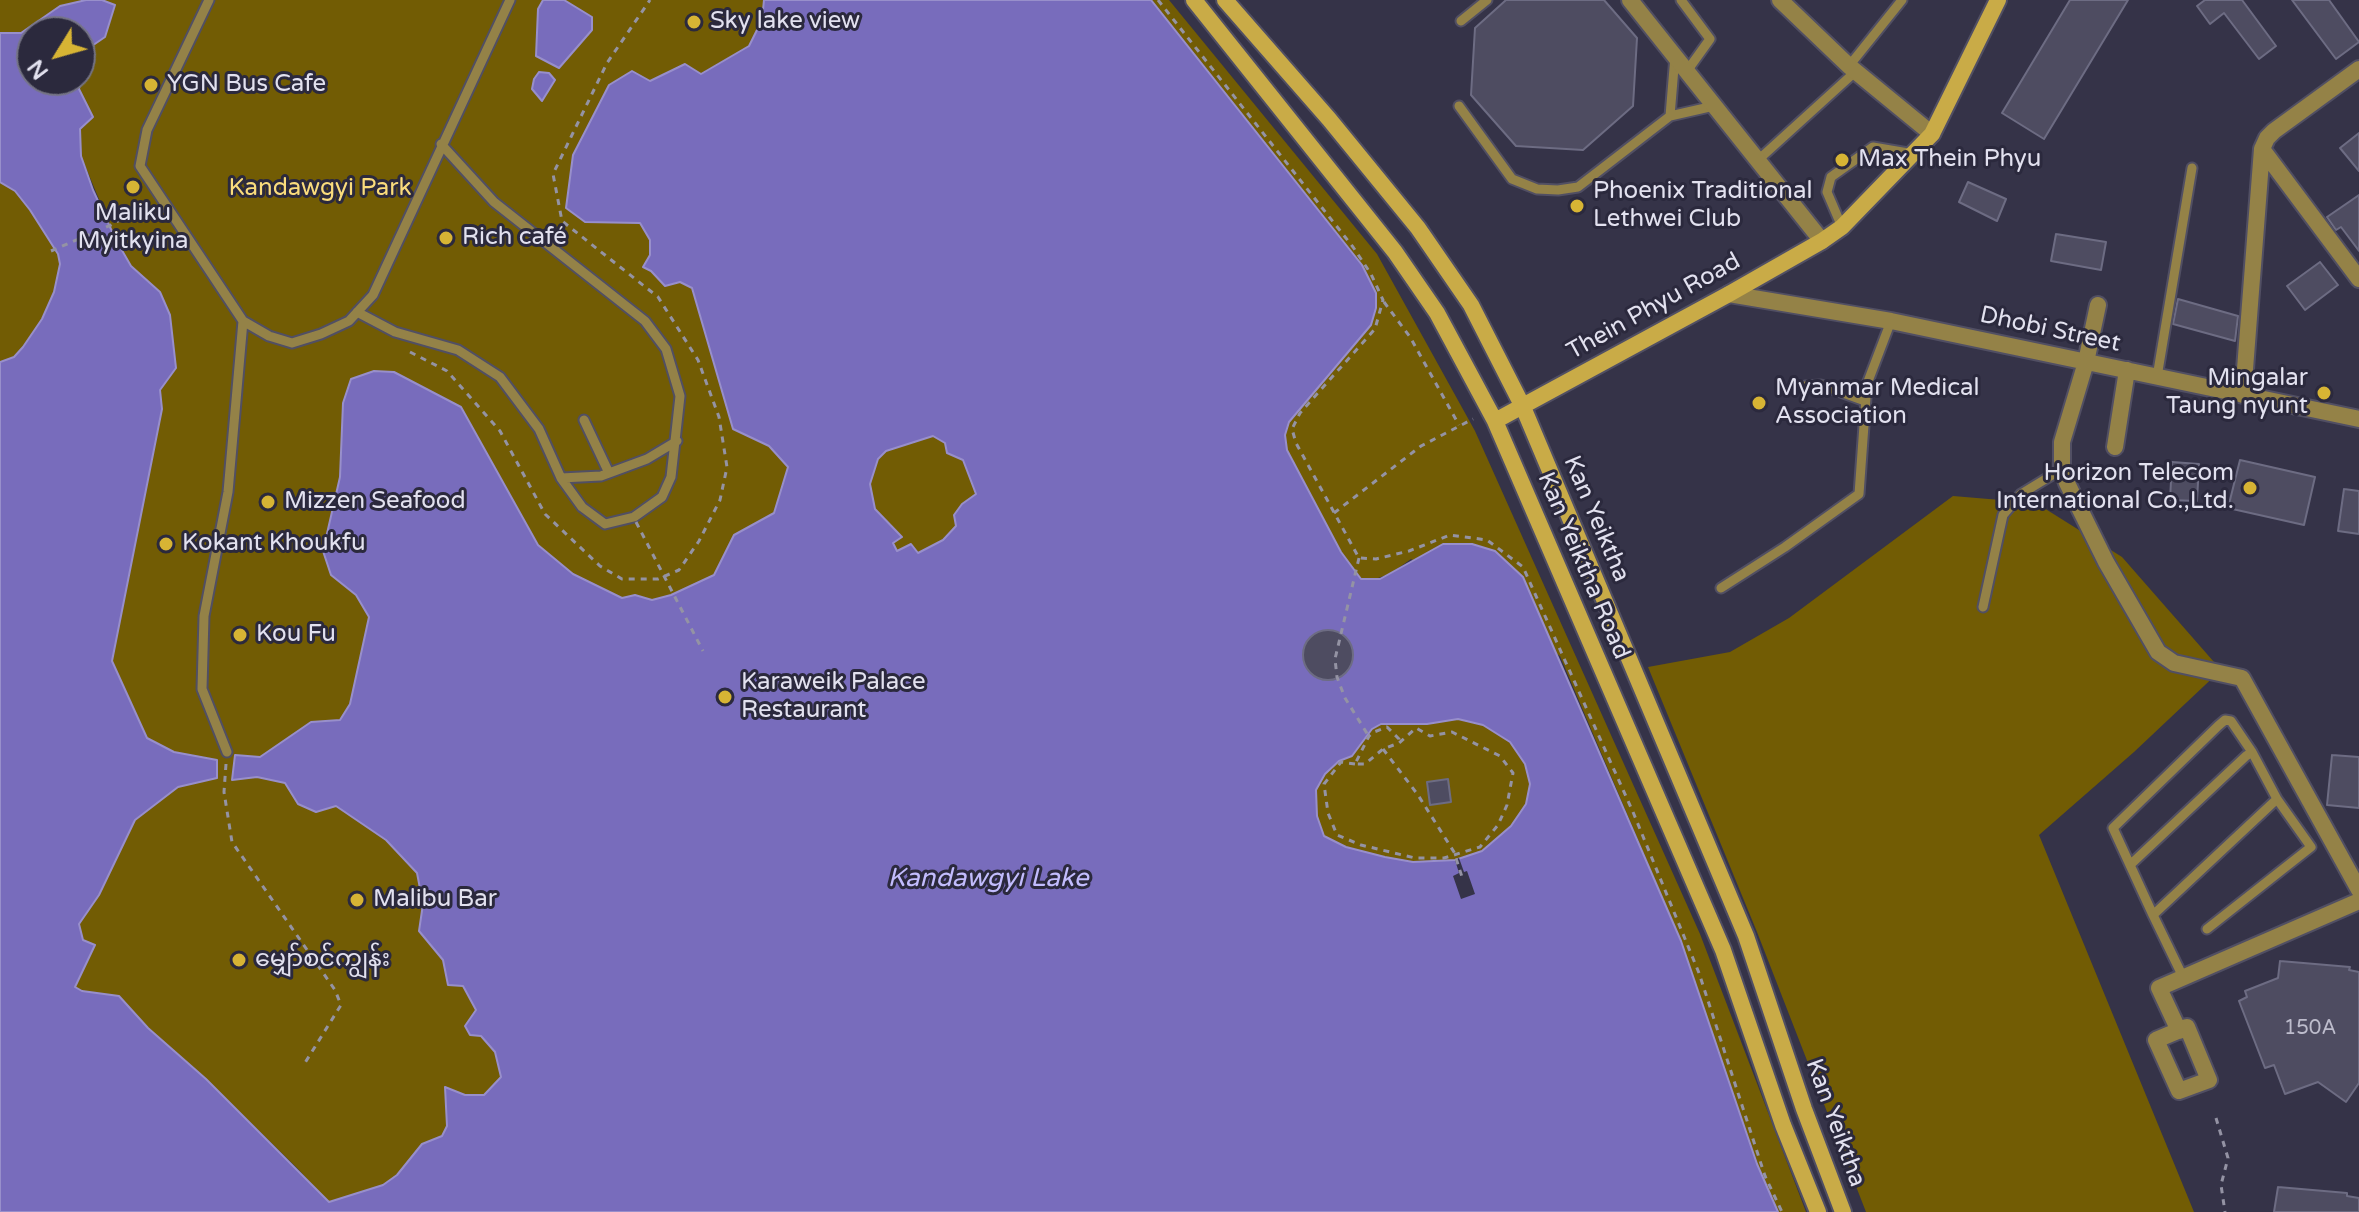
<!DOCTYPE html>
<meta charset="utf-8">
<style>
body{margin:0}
#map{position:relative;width:2359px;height:1212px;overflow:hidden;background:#353348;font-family:"Varela Round",sans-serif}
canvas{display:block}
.north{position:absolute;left:16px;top:16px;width:80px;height:80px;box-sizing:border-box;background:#2b293d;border:2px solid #747384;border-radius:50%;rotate:233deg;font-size:22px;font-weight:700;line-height:32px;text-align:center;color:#e2e1ef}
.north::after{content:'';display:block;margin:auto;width:28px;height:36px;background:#d7b434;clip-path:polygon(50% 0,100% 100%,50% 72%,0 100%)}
</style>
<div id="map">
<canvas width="2359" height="1212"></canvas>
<div class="north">N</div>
</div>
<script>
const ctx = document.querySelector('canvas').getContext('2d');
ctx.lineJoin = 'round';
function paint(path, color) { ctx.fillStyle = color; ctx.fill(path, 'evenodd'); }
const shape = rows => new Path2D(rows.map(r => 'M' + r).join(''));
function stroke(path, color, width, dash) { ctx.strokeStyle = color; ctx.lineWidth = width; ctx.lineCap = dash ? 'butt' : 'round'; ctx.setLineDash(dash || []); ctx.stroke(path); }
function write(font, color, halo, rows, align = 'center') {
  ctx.font = font + ' "Varela Round","Noto Sans Myanmar",sans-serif'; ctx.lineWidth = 6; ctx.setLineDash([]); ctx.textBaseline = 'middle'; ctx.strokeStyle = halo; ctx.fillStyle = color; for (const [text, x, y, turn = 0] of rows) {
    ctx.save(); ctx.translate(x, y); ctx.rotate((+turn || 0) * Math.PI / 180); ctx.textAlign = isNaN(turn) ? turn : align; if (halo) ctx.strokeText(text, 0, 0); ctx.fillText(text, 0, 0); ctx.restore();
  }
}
const green = shape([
 [0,0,86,0,60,6,21,33,0,33],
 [102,0,764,0,762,20,749,46,700,74,685,64,650,81,585,222,640,223,650,240,651,271,665,285,680,282,692,288,733,429,769,446,788,467,774,513,734,535,715,575,671,595,652,600,635,595,622,598,573,574,538,545,461,407,343,403,340,477,323,551,331,575,356,595,369,617,350,704,341,720,311,722,260,757,236,755,232,780,257,777,285,783,298,804,336,806,386,840,417,873,423,904,419,931,443,960,448,985,462,985,476,1010,481,1036,495,1052,501,1077,484,1095,465,1095,442,1136,422,1144,397,1175,383,1185,328,1202,298,1169,206,1079,148,1028,119,996,82,991,75,987,95,946,83,940,78,924,99,895,135,820,178,787,217,778,217,760,174,752,147,738,112,661,162,409,160,390,176,368,170,315,160,292,131,266,116,240,81,156,79,129,93,117,79,89,86,50,105,37,115,6],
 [1151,0,1169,0,1377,254,1475,431,1700,934,1806,1212,1778,1212,1757,1164,1681,941,1560,656,1411,559,1390,574,1369,581,1361,579,1354,572,1341,552,1287,450,1285,435,1289,422,1370,325,1362,265],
 [0,182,15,191,30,210,58,254,60,264,54,292,42,319,23,347,14,357,0,362],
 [933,436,945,443,947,453,963,460,976,494,962,504,956,526,943,540,918,553,897,551,893,543,901,537,875,509,870,484,878,459,886,451],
 [1953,496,2036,503,2122,557,2221,670,2134,752,2039,835,2194,1212,1866,1212,1757,932,1648,667,1730,652,1789,618],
 [1458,719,1483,725,1510,742,1525,764,1530,784,1526,804,1511,826,1482,851,1455,860,1413,862,1385,857,1346,847,1324,836,1317,816,1316,790,1325,774,1339,760,1352,756,1372,729,1381,724,1427,724]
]);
const water = shape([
 [86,0,102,0,115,5,105,37,86,50,79,89,93,117,80,129,81,156,93,190,116,240,131,266,160,292,170,315,176,368,160,390,162,409,112,661,147,738,174,752,217,760,217,778,178,787,135,820,99,895,79,924,83,940,95,945,75,987,82,991,119,996,148,1028,206,1079,329,1202,383,1185,397,1175,422,1144,442,1136,447,1126,445,1087,465,1095,484,1095,501,1077,495,1052,481,1036,470,1035,465,1026,476,1010,463,986,448,985,443,960,419,931,423,904,417,873,386,840,336,806,316,812,298,804,285,783,257,777,232,780,235,755,260,757,311,722,340,720,350,704,369,617,356,595,331,575,323,551,340,477,343,403,351,379,374,371,394,372,461,407,538,545,573,574,622,598,635,595,652,600,671,595,714,575,734,535,774,513,788,467,769,446,733,429,692,288,680,282,665,286,651,271,643,267,650,255,650,240,640,223,585,222,566,208,573,155,609,85,632,71,650,81,685,64,701,74,749,46,762,20,764,0,1151,0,1362,265,1376,293,1376,308,1371,325,1289,422,1285,435,1287,450,1341,552,1361,579,1380,579,1443,544,1472,544,1495,551,1523,577,1681,941,1757,1164,1778,1212,0,1212,0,362,14,357,23,347,42,319,54,292,60,264,58,254,30,210,15,191,0,182,0,33,21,33,60,6,86,0],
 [32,32,80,32,80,80,32,80,32,32],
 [933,436,945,443,947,453,963,460,976,494,962,504,954,515,956,526,943,540,918,553,911,544,897,551,893,543,902,537,875,509,870,484,878,459,886,451,933,436],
 [1458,719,1483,725,1510,742,1525,764,1530,784,1526,804,1511,826,1482,851,1455,860,1413,862,1385,857,1346,847,1324,836,1317,816,1316,790,1325,774,1339,761,1352,756,1372,729,1381,724,1427,724,1458,719],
 [543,0,564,0,592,17,592,30,559,68,536,56,538,9,543,0],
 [539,72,549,73,555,80,542,101,532,89,534,79,539,72]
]);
const pier = shape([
 [1459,858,1464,872,1467,871,1475,894,1461,899,1453,876,1459,873,1455,860]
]);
const building = shape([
 [1506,0,1604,0,1637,38,1633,106,1583,150,1516,146,1471,95,1475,28,1506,0],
 [2070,0,2128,0,2044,139,2002,113,2070,0],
 [2205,0,2242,0,2276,46,2259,59,2224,13,2210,24,2197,6,2205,0],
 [2292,0,2329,0,2359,42,2336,59,2292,0],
 [2359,133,2359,171,2340,148,2359,133],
 [1968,182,2006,199,1997,221,1959,202,1968,182],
 [2359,195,2359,251,2341,227,2336,230,2327,217,2359,195],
 [2056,234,2106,242,2101,270,2051,261,2056,234],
 [2320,262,2338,285,2305,310,2287,286,2320,262],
 [2178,299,2238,316,2235,341,2173,324,2178,299],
 [2240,460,2315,477,2304,525,2228,508,2240,460],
 [2172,462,2199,464,2197,501,2170,500,2172,462],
 [2344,489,2359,491,2359,534,2338,531,2344,489],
 '1303 655a25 25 0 1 1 50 0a25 25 0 1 1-50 0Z',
 [2332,755,2359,757,2359,808,2327,805,2332,755],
 [1448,779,1451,802,1430,805,1427,782,1448,779],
 [2280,961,2350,967,2349,970,2359,972,2359,1083,2346,1102,2318,1082,2285,1094,2274,1065,2265,1068,2239,1001,2247,997,2245,991,2278,978,2280,961],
 [2278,1187,2347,1193,2347,1196,2359,1198,2359,1212,2274,1212,2278,1187]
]);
const path = shape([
 [1158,0,1353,247,1371,274,1383,300,1375,329,1300,413,1292,429,1296,443,1359,558,1376,559,1409,551,1450,535,1487,540,1523,567,1633,812,1699,973,1765,1176,1782,1212],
 [51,251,111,225,148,204],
 [1384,302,1410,337,1459,425],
 [410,352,447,371,500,431,545,514,600,566,622,579,658,579,679,570,699,541,720,500,727,467,719,417,698,360,658,297,562,221,553,174,607,63,650,0],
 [1334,513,1421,446,1473,419],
 [1359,558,1335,659,1337,677,1345,698,1368,735],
 [1383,749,1418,795,1454,852,1463,880],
 [226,764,224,792,232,842,335,990,341,1005,303,1066],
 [1355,764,1341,762,1324,784,1328,813,1337,835,1361,845,1415,858,1444,858,1480,847,1498,825,1507,805,1513,773,1500,756,1452,732,1430,736,1416,728,1399,743,1383,749,1365,764,1355,764,1369,736,1374,732,1387,727,1399,739,1399,743],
 [2216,1118,2228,1158,2221,1185,2225,1212]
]);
const lane = shape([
 [209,0,147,130,140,166,243,321,269,336,292,343,321,334,349,321,373,295,510,0],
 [1681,0,1710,39,1687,71],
 [1461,21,1487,0],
 [1849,66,1902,0],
 [1459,106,1512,179,1537,189,1558,190,1578,187,1670,116,1714,106],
 [1670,116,1675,56],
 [1757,161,1855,72],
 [1842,227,1827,192,1831,177,1873,147,1914,154],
 [357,312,395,332,458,350,500,377,539,429,561,478,582,507,605,524,634,517,662,497,671,477,680,396,666,349,645,321,494,202,441,144],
 [2157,377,2192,168],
 [1805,386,1821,385,1865,401],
 [584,420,609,473],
 [561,478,601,476,647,459,677,441],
 [1721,588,1785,547,1859,494,1867,384,1891,321],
 [1983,607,2003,515,2021,494,2062,469],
 [227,752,202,689,204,616,228,492,243,321],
 [2130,865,2113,828,2218,726,2225,720,2231,721,2252,752],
 [2153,915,2130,865,2246,756,2252,752,2277,799],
 [2183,977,2153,915,2277,799,2311,847,2207,929]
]);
const street = shape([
 [1630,0,1822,241],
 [1780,0,1849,66,1932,134],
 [2262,149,2359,279],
 [1729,294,1891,321,2359,419],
 [2098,305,2086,362,2062,442,2062,469,2067,483,2106,562,2158,652,2174,663,2242,678,2359,890],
 [2243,395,2262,149,2267,138,2274,131,2359,69],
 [2115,447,2127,370],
 [2187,1027,2209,1080,2179,1091,2156,1040,2187,1027],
 [2179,1031,2159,988,2359,901]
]);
const secondary = shape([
 [1194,0,1395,252,1437,313,1495,421,1723,950,1783,1125,1818,1212],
 [1225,0,1329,119,1418,228,1471,305,1523,407,1746,936,1804,1109,1843,1212],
 [1495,421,1729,294,1822,241,1842,227,1932,134,1998,0]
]);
const pathBridge = shape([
 [636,522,703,651]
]);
const markers = [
 [694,22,8,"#d7b434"],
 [151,85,8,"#d7b434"],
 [1842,160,8,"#d7b434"],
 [133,187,8,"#d7b434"],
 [1577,206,8,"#d7b434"],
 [446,238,8,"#d7b434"],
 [2324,393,8,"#d7b434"],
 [1759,403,8,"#d7b434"],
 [2250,488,8,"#d7b434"],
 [268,502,8,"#d7b434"],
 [166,544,8,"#d7b434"],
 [240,635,8,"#d7b434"],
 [725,697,8,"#d7b434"],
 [357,900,8,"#d7b434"],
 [239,960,8,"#d7b434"]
];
const numberNames = [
 ["150A",2310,1029]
];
const poiNames = [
 ["Sky lake view",710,22],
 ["YGN Bus Cafe",167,85],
 ["Max Thein Phyu",1858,160],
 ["Phoenix Traditional",1593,192],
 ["Lethwei Club",1593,220],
 ["Maliku",133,214,"center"],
 ["Myitkyina",133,242,"center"],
 ["Rich café",462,238],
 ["Mingalar",2308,379,"right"],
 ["Taung nyunt",2308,407,"right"],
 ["Myanmar Medical",1775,389],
 ["Association",1775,417],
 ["Horizon Telecom",2234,474,"right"],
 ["International Co.,Ltd.",2234,502,"right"],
 ["Mizzen Seafood",284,502],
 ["Kokant Khoukfu",182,544],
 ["Kou Fu",256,635],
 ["Karaweik Palace",741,683],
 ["Restaurant",741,711],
 ["Malibu Bar",373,900],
 ["မျှော်စင်ကျွန်း",255,960]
];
const parkNames = [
 ["Kandawgyi Park",320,189]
];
const streetNames = [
 ["Thein Phyu Road",1654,307,-29],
 ["Dhobi Street",2050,330,12],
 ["Kan Yeiktha",1596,519,67],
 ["Kan Yeiktha Road",1583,566,67],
 ["Kan Yeiktha",1835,1123,70]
];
const waterNames = [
 ["Kandawgyi Lake",988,879]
];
paint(green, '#725c04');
paint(water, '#786cbc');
stroke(water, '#988fcb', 2);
paint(pier, '#353348');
paint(building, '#4e4c61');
stroke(building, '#6d6c83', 2);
stroke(lane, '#514f63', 13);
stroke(street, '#514f63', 20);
stroke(secondary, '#514f63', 20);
stroke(path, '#9493a4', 3, [6, 6]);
stroke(lane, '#948247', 9);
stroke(street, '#948247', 16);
stroke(secondary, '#c9ab47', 16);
stroke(pathBridge, '#9493a4', 3, [6, 6]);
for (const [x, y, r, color] of markers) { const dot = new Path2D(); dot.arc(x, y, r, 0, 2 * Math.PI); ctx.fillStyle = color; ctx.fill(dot); stroke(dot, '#2b293d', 3); }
write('20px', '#bdbccc', null, numberNames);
write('24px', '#e2e1ef', '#2b293d', poiNames, 'left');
write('24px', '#fadc7c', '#2b293d', parkNames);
write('24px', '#e2e1ef', '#2b293d', streetNames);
write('italic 26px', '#c2bcfd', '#2b293d', waterNames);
</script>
